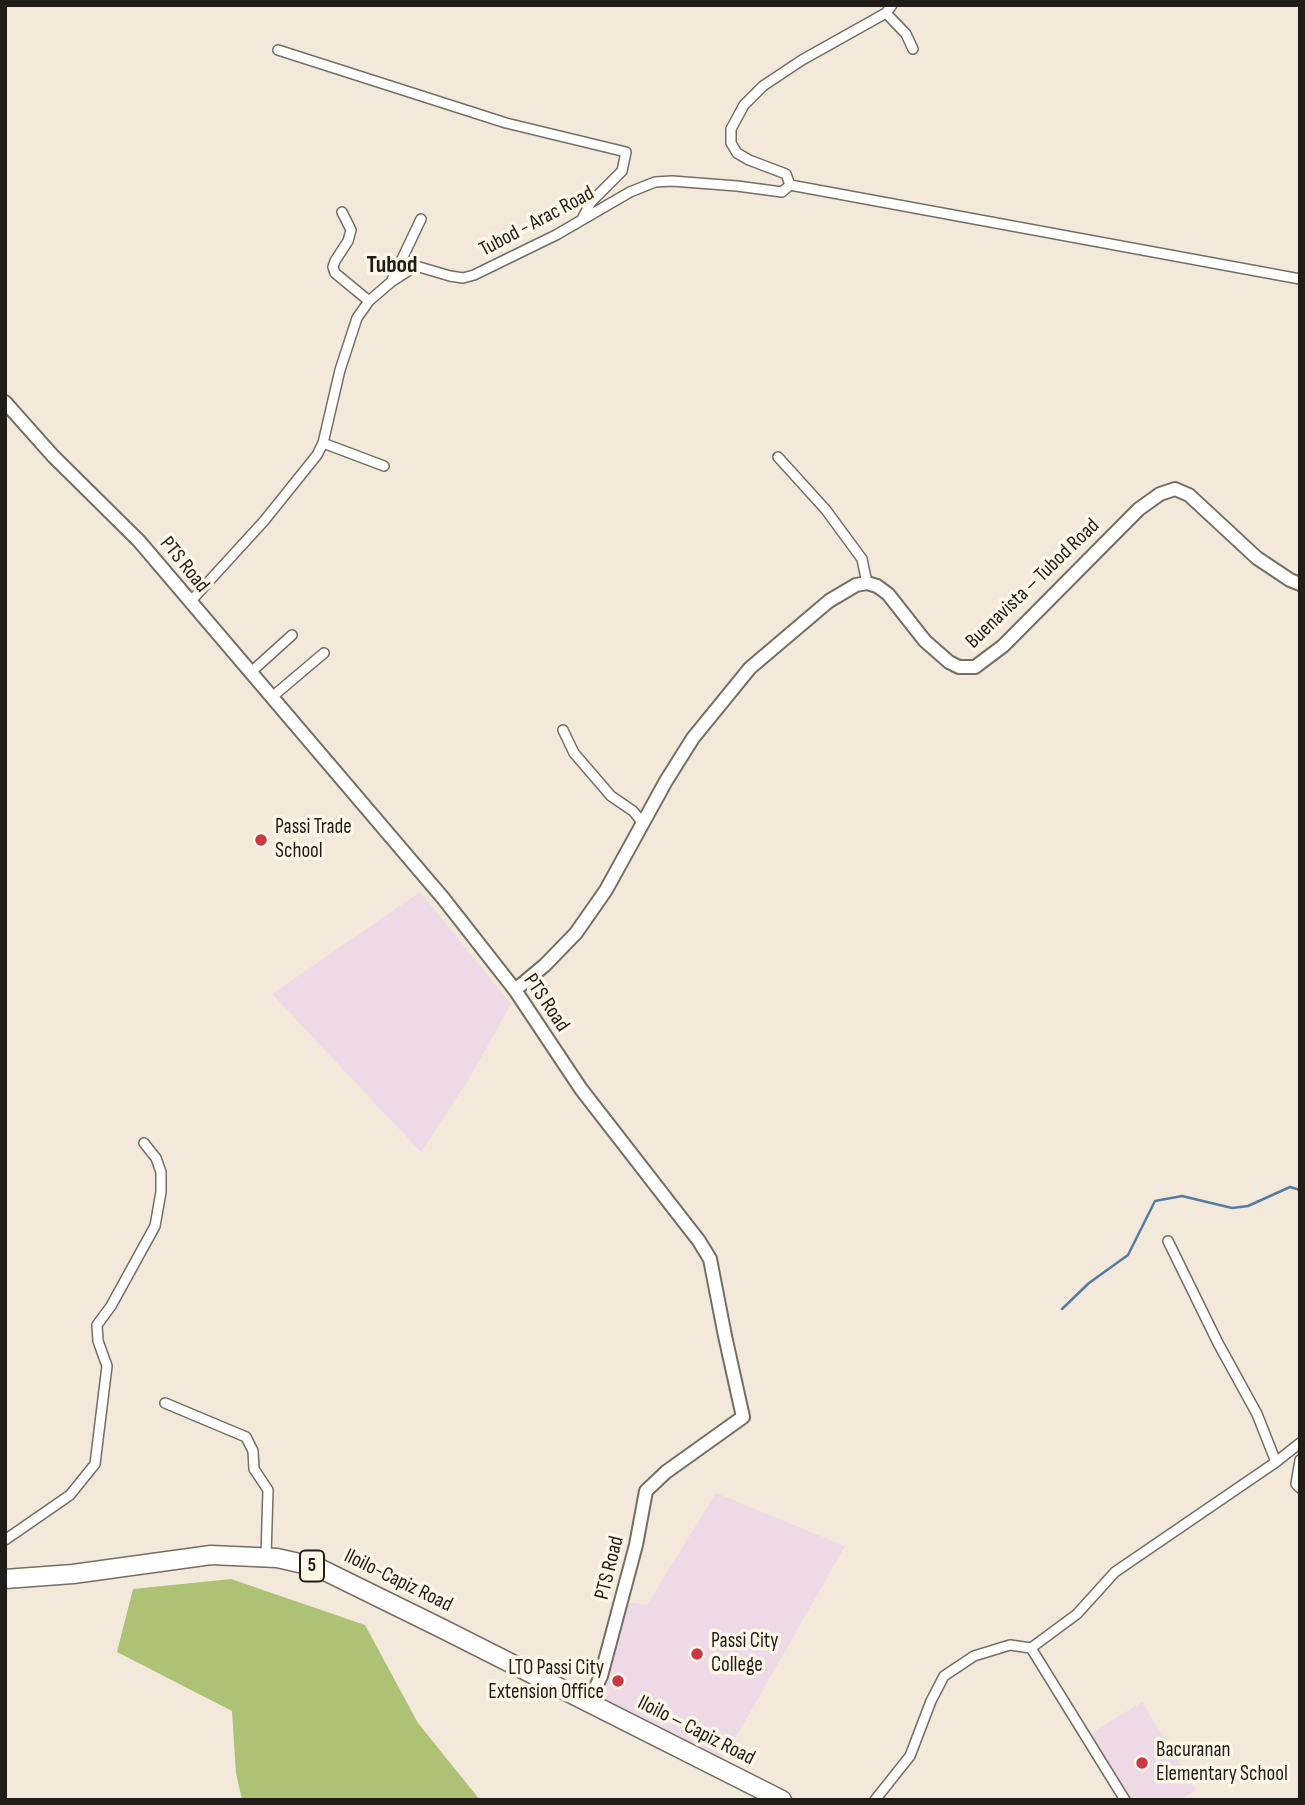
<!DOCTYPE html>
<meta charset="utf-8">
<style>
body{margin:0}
#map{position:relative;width:1305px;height:1805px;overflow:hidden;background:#f2e9db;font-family:"Sofia Sans Condensed",sans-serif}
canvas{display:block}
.frame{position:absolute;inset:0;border:7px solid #201d18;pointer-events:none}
</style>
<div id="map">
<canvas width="1305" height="1805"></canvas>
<div class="frame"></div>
</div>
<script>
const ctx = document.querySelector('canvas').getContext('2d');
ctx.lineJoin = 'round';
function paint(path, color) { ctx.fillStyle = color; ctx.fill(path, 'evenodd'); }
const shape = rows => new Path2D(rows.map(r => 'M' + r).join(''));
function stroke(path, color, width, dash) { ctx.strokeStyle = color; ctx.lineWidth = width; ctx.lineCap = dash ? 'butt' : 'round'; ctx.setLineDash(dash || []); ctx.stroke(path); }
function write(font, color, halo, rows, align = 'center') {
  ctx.font = font + ' "Sofia Sans Condensed",sans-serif'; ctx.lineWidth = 7; ctx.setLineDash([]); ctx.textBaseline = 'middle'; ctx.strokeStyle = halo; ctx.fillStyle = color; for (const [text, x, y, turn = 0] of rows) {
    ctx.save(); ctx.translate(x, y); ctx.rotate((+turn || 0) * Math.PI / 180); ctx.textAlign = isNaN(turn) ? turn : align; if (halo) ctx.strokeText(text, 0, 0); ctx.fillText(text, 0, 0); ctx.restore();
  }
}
const education = shape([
 [420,892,511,1004,472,1074,421,1152,272,994],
 [716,1493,845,1546,720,1765,597,1703,626,1602,647,1605],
 [1142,1702,1196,1790,1180,1800,1126,1800,1087,1736]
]);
const forest = shape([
 [231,1579,365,1625,418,1723,480,1800,242,1800,236,1773,232,1711,117,1652,133,1589]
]);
const stream = shape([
 [1062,1309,1089,1283,1128,1255,1155,1201,1182,1196,1232,1208,1248,1206,1290,1187,1300,1190]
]);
const street = shape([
 [886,13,906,34,913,49],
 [278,50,506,123,626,152,622,171,591,202,582,219],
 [790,185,1300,279],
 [342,212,351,230,348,241,335,261,333,267,335,273,369,301],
 [392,280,421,219],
 [323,443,384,466],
 [778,457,826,510,862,559,867,583],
 [190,602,264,521,317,455,323,443,340,370,357,318,369,301,391,282,416,266,450,276,463,278,474,275,556,235,630,192,655,182,672,181,737,186,782,192,790,185,786,174,749,160,737,153,731,143,731,129,744,105,763,86,802,60,886,13,892,5],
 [250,673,292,635],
 [272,697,324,653],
 [563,730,574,753,611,796,633,811,642,822],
 [165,1403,246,1437,253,1451,254,1469,268,1490,266,1557],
 [1300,1460,1296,1484,1300,1488],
 [1276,1462,1300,1443],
 [5,1540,70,1495,95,1464,107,1366,98,1341,97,1325,111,1306,155,1226,161,1192,161,1172,156,1158,144,1143],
 [1031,1648,1125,1800],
 [875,1800,910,1756,931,1701,944,1676,974,1656,1010,1645,1031,1648,1077,1614,1115,1572,1276,1462,1257,1414,1218,1343,1168,1241]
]);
const secondary = shape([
 [5,402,53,456,139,541,443,898,515,990,581,1089,699,1241,710,1259,725,1336,743,1417,666,1472,646,1491,636,1545,601,1676,589,1702],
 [515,990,545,965,576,933,606,890,666,781,693,738,750,668,829,601,856,585,867,583,877,586,888,594,925,641,949,662,959,667,975,667,1003,646,1139,509,1160,494,1175,489,1189,495,1257,558,1290,580,1300,584]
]);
const highway = shape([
 [5,1579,73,1574,211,1555,277,1558,308,1565,321,1569,441,1628,782,1800]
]);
const markers = [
 [261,840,7,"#c93944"],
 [697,1654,7,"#c93944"],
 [618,1681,7,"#c93944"],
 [1142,1763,7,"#c93944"]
];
const shields = [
 [312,1566,24]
];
const shieldNames = [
 ["5",312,1566]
];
const streetNames = [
 ["Tubod - Arac Road",537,222,-28],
 ["PTS Road",184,565,51],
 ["Buenavista – Tubod Road",1033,584,-44],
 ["PTS Road",546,1003,56],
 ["PTS Road",610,1568,-76],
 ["Iloilo-Capiz Road",398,1581,26],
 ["Iloilo – Capiz Road",696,1731,27]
];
const poiNames = [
 ["Passi Trade",275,828],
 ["School",275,852],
 ["Passi City",711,1642],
 ["College",711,1666],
 ["LTO Passi City",604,1669,"right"],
 ["Extension Office",604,1693,"right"],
 ["Bacuranan",1156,1751],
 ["Elementary School",1156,1775]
];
const quarterNames = [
 ["Tubod",392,266]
];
paint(education, '#eed9e7');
paint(forest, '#adc274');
stroke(stream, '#557ba3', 2.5);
stroke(street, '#756e62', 12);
stroke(secondary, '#756e62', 16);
stroke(highway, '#756e62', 21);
stroke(street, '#fff', 9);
stroke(secondary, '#fff', 12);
stroke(highway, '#fff', 18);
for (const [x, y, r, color] of markers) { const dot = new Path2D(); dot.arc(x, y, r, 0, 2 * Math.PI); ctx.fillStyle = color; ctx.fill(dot); stroke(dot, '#fff6e8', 2.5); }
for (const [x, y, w] of shields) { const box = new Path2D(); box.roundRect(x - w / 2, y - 15.5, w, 31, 5); ctx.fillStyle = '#fff6e8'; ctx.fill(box); stroke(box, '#201d18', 2); }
write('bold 19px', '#201d18', null, shieldNames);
write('21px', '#201d18', '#fff6e8', streetNames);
write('21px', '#201d18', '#fff6e8', poiNames, 'left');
write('bold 24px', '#201d18', '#fff6e8', quarterNames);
</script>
